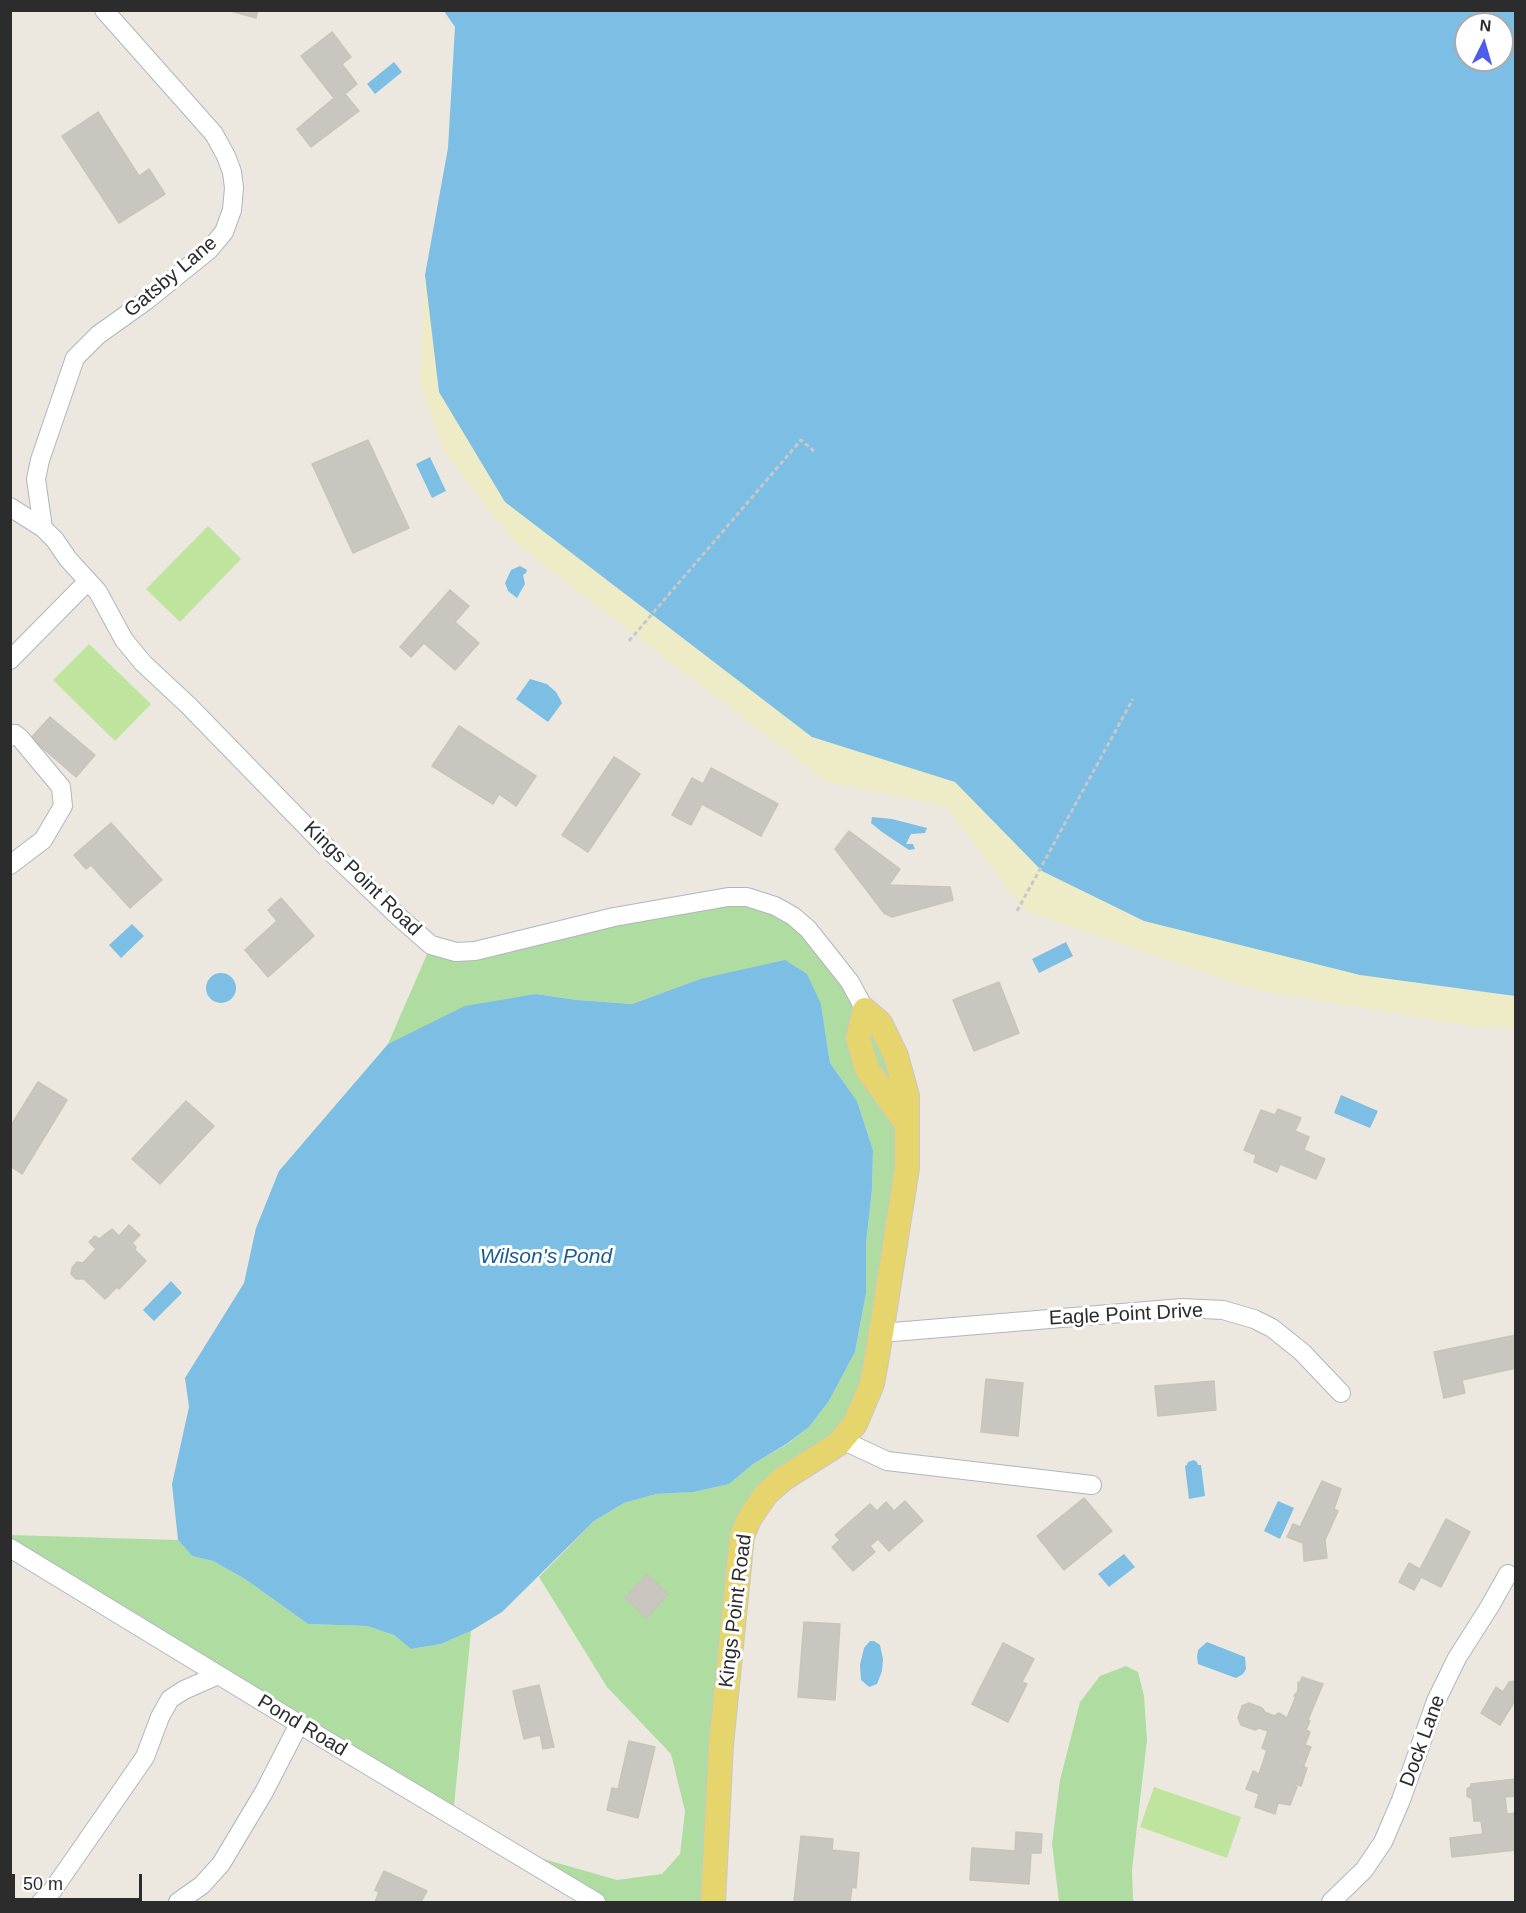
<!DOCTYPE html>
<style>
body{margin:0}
#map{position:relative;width:1526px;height:1913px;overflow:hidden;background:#ece8df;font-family:Arial,sans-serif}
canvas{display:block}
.frame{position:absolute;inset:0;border:12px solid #2c2c2c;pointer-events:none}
.north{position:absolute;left:1454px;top:12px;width:60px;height:60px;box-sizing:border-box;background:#fff;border:2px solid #ababab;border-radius:50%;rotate:5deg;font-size:16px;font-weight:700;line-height:24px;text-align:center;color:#2c2c2c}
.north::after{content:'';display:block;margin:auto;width:21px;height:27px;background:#4e5cea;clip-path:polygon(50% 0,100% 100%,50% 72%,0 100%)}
.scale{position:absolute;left:12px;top:1874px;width:130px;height:27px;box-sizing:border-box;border:3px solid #2c2c2c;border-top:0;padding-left:8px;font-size:18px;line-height:21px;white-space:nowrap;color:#2c2c2c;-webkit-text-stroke:4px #fff;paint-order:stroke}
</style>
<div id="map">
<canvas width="1526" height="1913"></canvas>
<div class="frame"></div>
<div class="north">N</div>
<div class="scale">50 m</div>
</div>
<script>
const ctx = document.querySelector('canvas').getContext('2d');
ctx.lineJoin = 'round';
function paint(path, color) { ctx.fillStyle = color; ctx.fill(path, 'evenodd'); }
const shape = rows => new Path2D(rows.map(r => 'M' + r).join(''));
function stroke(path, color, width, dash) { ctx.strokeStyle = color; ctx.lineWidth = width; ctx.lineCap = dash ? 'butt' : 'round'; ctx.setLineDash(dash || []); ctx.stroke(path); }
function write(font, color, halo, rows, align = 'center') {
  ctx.font = font + ' Arial,sans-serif'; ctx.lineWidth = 6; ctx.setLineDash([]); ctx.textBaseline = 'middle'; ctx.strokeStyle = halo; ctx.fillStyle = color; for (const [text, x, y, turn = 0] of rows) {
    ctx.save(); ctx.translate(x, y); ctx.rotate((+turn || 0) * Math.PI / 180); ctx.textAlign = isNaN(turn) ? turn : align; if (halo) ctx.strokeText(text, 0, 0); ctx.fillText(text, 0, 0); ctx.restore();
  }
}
const green = shape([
 [728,897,775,906,850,982,907,1096,855,1424,749,1519,713,1902,596,1902,505,1848,617,1880,662,1874,680,1854,685,1811,671,1754,607,1687,539,1577,594,1521,624,1503,656,1494,694,1492,729,1484,753,1464,789,1443,809,1427,829,1401,855,1352,866,1293,866,1243,872,1190,873,1150,857,1101,830,1063,821,1004,700,979,632,1004,577,1000,536,994,388,1044,431,945,456,952],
 [10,1535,178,1540,192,1556,213,1561,245,1579,308,1624,367,1626,394,1635,411,1649,441,1644,471,1631,453,1817,11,1548],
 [1126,1666,1138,1672,1144,1696,1147,1740,1132,1870,1133,1899,1135,1902,1059,1902,1052,1844,1060,1780,1080,1702,1100,1676]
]);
const sand = shape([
 [425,275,439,392,812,737,955,782,1042,871,1144,921,1360,975,1515,996,1515,1028,1477,1027,1252,989,1024,910,946,806,827,782,514,542,444,451,420,384]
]);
const pitch = shape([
 [208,526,241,559,180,622,146,589],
 [89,644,151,704,115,741,53,680],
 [1154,1787,1241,1817,1227,1858,1140,1827]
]);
const water = shape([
 [444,11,1515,11,1515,996,1360,975,1144,921,1042,871,955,782,812,737,505,502,439,392,425,275,448,148,455,27],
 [1466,24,1502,24,1502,60,1466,60],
 [394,62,402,72,375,94,367,84],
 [430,457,446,491,432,498,416,464],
 [520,566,527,570,526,573,523,575,525,584,517,598,508,591,505,583,511,570],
 [530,679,547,684,556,692,560,699,562,703,548,722,516,699],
 [872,817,892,819,927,828,925,833,911,834,906,844,913,844,915,849,909,850,882,832,871,823],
 [132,924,144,936,121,958,109,945],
 [1066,942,1073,956,1039,973,1032,959],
 [785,960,807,974,821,1004,830,1063,857,1101,873,1150,872,1190,866,1243,866,1293,855,1352,829,1401,809,1427,788,1443,753,1464,729,1484,694,1492,656,1494,624,1503,594,1521,502,1612,471,1631,441,1644,411,1649,394,1635,367,1626,308,1624,245,1579,213,1561,192,1556,178,1540,172,1484,189,1407,185,1378,244,1283,256,1228,279,1171,388,1044,465,1006,536,994,577,1000,632,1004,700,979],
 '206 988a15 15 0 1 1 30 0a15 15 0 1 1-30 0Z',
 [1341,1095,1378,1111,1370,1128,1334,1113],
 [171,1281,182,1293,154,1321,143,1310],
 [1194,1460,1197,1462,1198,1465,1201,1465,1205,1496,1189,1499,1185,1466,1187,1465,1188,1462],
 [1278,1501,1294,1508,1280,1539,1264,1531],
 [1124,1554,1135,1567,1109,1587,1098,1574],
 [870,1641,874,1641,880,1645,883,1659,882,1671,877,1684,869,1687,861,1680,860,1665,864,1648],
 [1207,1642,1245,1657,1246,1669,1243,1674,1236,1678,1198,1664,1197,1657,1198,1650]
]);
const building = shape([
 [227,10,258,10,256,18,227,10],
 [332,32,351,57,342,64,357,84,345,94,359,111,311,147,297,129,334,98,301,56,332,32],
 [98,112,139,176,149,169,165,194,119,223,62,136,98,112],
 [368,440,409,528,353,553,312,464,368,440],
 [450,590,469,606,455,622,479,643,455,670,424,643,411,657,400,647,450,590],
 [50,717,95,755,76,777,31,738,50,717],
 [459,726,536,776,516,806,499,794,493,804,432,766,459,726],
 [614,757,640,774,588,852,562,835,614,757],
 [711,768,778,804,761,836,702,804,691,825,672,815,692,778,703,784,711,768],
 [111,823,162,880,130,908,91,865,86,869,74,855,111,823],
 [849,831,900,869,889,885,950,887,953,900,892,917,884,913,835,849,849,831],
 [281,898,314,936,268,977,245,950,277,921,268,910,281,898],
 [999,982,1019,1033,974,1051,953,1000,999,982],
 [38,1082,67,1100,22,1174,10,1166,10,1127,38,1082],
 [186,1101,214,1126,160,1184,132,1159,186,1101],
 [1278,1109,1301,1118,1295,1131,1309,1137,1304,1150,1325,1159,1316,1179,1280,1164,1277,1172,1254,1162,1256,1155,1244,1150,1261,1110,1275,1115,1278,1109],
 [129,1225,140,1235,132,1243,136,1247,135,1250,146,1261,119,1289,117,1287,105,1299,84,1279,76,1279,71,1274,72,1268,77,1262,83,1263,96,1249,89,1242,95,1236,99,1239,112,1229,119,1236,129,1225],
 [1516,1335,1516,1368,1462,1380,1465,1393,1444,1398,1434,1352,1516,1335],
 [986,1379,1023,1383,1018,1436,981,1432,986,1379],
 [1214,1381,1216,1410,1158,1416,1155,1386,1214,1381],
 [1322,1481,1341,1489,1334,1509,1338,1511,1325,1540,1327,1558,1304,1561,1303,1543,1287,1537,1293,1524,1300,1527,1322,1481],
 [1084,1498,1112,1531,1064,1570,1037,1536,1084,1498],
 [905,1501,923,1521,889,1551,878,1539,870,1546,875,1552,853,1571,832,1547,840,1540,835,1535,870,1504,877,1511,886,1502,894,1511,905,1501],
 [1446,1519,1470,1532,1441,1587,1421,1577,1414,1590,1399,1582,1409,1563,1420,1569,1446,1519],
 [647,1574,668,1594,647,1618,625,1598,647,1574],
 [804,1622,840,1624,835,1700,798,1697,804,1622],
 [1003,1643,1034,1659,1022,1682,1027,1684,1008,1722,972,1704,1003,1643],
 [1302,1677,1323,1684,1308,1720,1310,1721,1306,1730,1310,1732,1305,1745,1311,1747,1304,1765,1302,1766,1307,1768,1301,1786,1295,1784,1294,1785,1297,1787,1290,1805,1278,1803,1275,1814,1255,1807,1259,1794,1246,1789,1253,1771,1259,1774,1267,1750,1262,1748,1268,1731,1259,1728,1255,1730,1241,1725,1238,1718,1242,1706,1249,1703,1262,1708,1265,1712,1274,1716,1279,1713,1287,1718,1296,1696,1294,1696,1298,1691,1298,1682,1300,1683,1302,1677],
 [1516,1681,1516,1699,1500,1725,1481,1713,1496,1687,1503,1692,1509,1682,1516,1681],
 [539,1685,554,1747,543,1749,540,1735,524,1739,513,1691,539,1685],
 [629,1741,655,1747,638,1818,607,1810,612,1788,618,1789,629,1741],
 [1516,1779,1516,1796,1505,1797,1507,1814,1516,1813,1516,1850,1452,1857,1450,1838,1483,1834,1481,1821,1474,1821,1472,1799,1467,1796,1467,1789,1471,1786,1471,1784,1516,1779],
 [1016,1832,1042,1834,1041,1853,1031,1853,1029,1884,970,1880,972,1848,1015,1851,1016,1832],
 [801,1836,833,1839,832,1850,859,1853,856,1888,852,1887,850,1902,794,1902,801,1836],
 [384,1871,427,1891,421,1902,375,1902,379,1892,375,1890,384,1871]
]);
const path = shape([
 [629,641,801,440,814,451],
 [1017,911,1133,699]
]);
const minor = shape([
 [10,507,43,528,55,540,68,559,98,592,124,640,143,663,189,706,334,855,399,917,431,945,456,952,475,951,614,917,728,897,747,897,775,906,793,916,808,929,850,982,865,1010],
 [43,528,36,479,40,460,75,358,98,335,147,300,209,250,224,232,232,210,234,188,232,172,226,156,214,134,104,10],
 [10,660,88,581],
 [10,737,15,734,20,738,61,787,63,806,43,840,10,865],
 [881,1333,1182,1308,1223,1310,1254,1319,1272,1328,1302,1352,1341,1393],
 [842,1440,887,1461,1092,1485],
 [10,1548,299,1724,596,1902],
 [41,1902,52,1891,145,1757,160,1717,170,1699,184,1690,218,1675],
 [178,1902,202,1885,221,1864,264,1792,299,1724],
 [1331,1902,1364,1870,1383,1842,1401,1800,1436,1701,1457,1658,1490,1606,1508,1574]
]);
const major = shape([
 [713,1902,721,1745,742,1536,749,1519,766,1494,783,1479,838,1444,855,1424,872,1384,881,1333,907,1168,907,1096,896,1056,880,1023,865,1010,858,1038,867,1069,907,1124]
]);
const streetNames = [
 ["Gatsby Lane",171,277,-40],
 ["Kings Point Road",362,879,44],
 ["Eagle Point Drive",1126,1315,-3],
 ["Kings Point Road",736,1611,-83],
 ["Pond Road",302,1726,31],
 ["Dock Lane",1423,1741,-70]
];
const waterNames = [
 ["Wilson's Pond",546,1257]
];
paint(green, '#afdda1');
paint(sand, '#eeecc6');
paint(pitch, '#bfe49e');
paint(water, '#7cbee4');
paint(building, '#c8c6be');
stroke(building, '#c7c4b9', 1.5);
stroke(minor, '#b3b4be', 20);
stroke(major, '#c8c8c8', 26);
stroke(path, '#c8c8c8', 3, [4.5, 3]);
stroke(minor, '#fff', 18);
stroke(major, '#e5d56c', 24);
write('20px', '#2c2c2c', '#fff', streetNames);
write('italic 21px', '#1a5c92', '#fff', waterNames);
</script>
